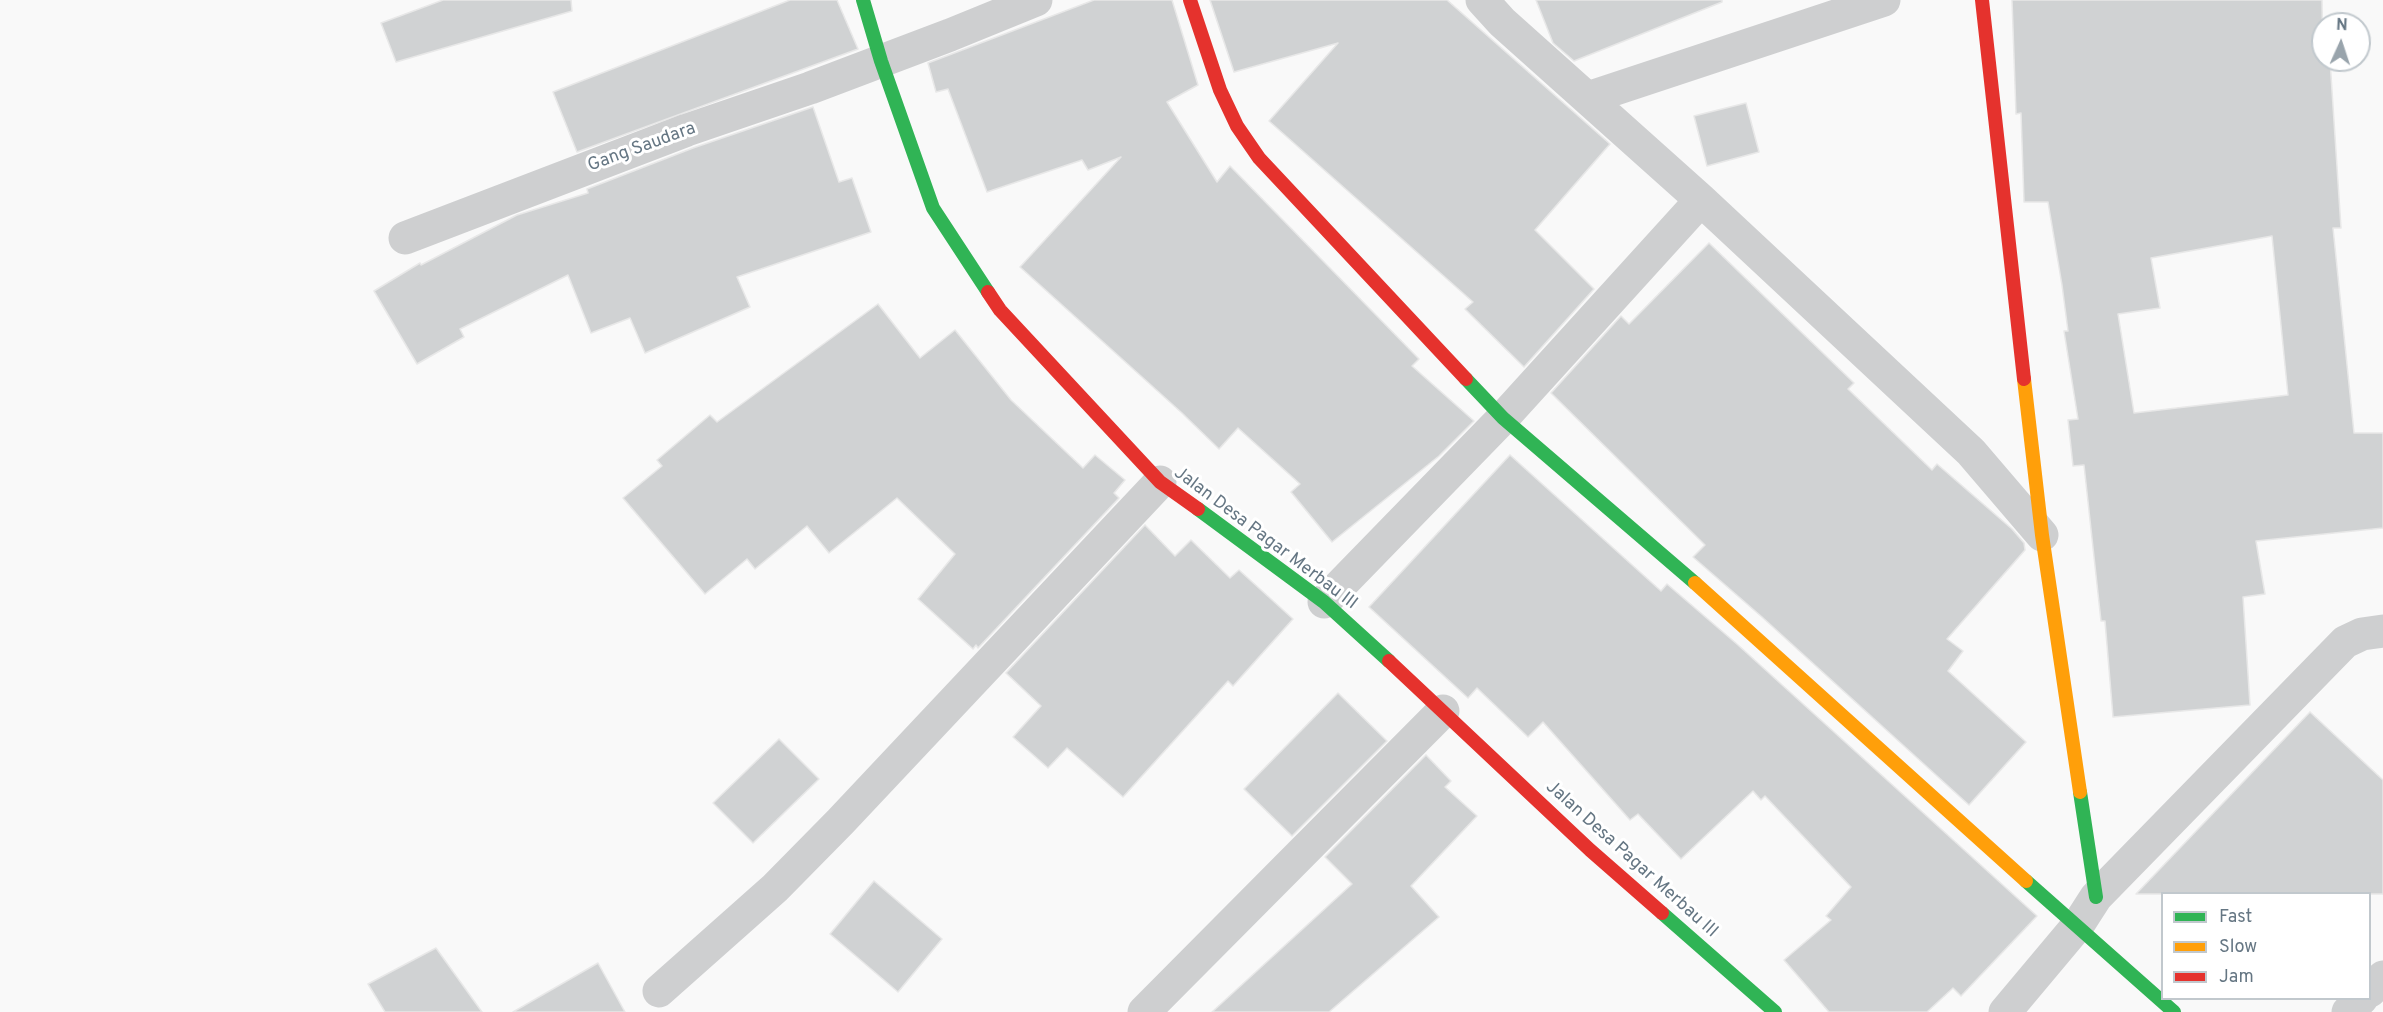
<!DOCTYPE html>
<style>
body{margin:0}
#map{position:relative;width:2383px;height:1012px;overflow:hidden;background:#f9f9f9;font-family:Overpass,sans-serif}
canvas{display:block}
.legend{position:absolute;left:2161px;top:892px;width:210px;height:108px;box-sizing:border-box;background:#fff;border:2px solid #c1c8cd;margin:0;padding:8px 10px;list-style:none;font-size:18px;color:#657683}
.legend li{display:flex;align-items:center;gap:12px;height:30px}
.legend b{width:30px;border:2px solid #c1c8cd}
.north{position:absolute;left:2311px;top:12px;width:60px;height:60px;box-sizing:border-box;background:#fff;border:2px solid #c1c8cd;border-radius:50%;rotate:3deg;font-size:16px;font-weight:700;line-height:24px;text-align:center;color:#657683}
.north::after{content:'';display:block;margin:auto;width:21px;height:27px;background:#99a4ac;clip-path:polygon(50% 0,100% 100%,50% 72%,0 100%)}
</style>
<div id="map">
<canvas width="2383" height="1012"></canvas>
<ul class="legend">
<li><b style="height:8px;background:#30b455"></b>Fast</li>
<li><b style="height:8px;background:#ff9f0a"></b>Slow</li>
<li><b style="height:8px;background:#e5322d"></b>Jam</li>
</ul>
<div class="north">N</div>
</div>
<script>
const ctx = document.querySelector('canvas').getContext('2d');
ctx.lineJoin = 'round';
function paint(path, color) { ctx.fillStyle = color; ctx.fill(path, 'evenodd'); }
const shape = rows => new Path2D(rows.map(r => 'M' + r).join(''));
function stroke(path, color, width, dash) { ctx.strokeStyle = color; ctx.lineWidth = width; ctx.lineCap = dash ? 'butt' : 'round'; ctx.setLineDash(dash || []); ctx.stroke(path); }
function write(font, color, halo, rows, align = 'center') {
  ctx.font = font + ' Overpass,sans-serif'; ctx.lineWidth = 6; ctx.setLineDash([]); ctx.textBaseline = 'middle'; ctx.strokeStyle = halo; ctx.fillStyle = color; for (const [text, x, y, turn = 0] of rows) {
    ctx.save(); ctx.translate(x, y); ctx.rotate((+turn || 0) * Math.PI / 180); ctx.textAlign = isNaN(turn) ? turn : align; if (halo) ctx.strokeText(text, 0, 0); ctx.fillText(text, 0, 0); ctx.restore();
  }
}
const building = shape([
 [443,0,571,0,572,11,396,62,381,23,443,0],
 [790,0,837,0,858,49,577,152,553,92,790,0],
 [1094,0,1172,0,1198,85,1167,102,1217,182,1230,166,1419,359,1412,366,1474,421,1439,456,1332,542,1291,492,1300,484,1238,428,1219,449,1182,413,1020,267,1121,157,1088,170,1082,160,987,192,948,89,936,92,928,63,1094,0],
 [1210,0,1447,0,1610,144,1535,230,1594,289,1524,367,1465,309,1473,302,1269,121,1338,43,1234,72,1210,0],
 [1536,0,1722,0,1722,2,1574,61,1553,43,1536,0],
 [2012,0,2322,0,2323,60,2330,60,2341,228,2333,228,2354,433,2383,433,2383,528,2256,541,2265,594,2243,597,2250,705,2113,717,2105,621,2101,621,2084,465,2073,466,2068,420,2078,419,2064,331,2068,331,2062,285,2048,202,2024,202,2021,113,2016,114,2012,0],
 [2272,236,2288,395,2134,413,2118,314,2160,308,2151,258,2272,236],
 [1746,103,1759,152,1707,166,1694,116,1746,103],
 [813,107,839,182,852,178,871,232,737,277,750,307,645,353,630,318,591,333,568,275,460,329,464,337,417,364,374,291,420,263,421,265,517,215,588,193,587,189,693,148,813,107],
 [1709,243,1854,383,1848,389,1932,470,1937,464,2012,529,2024,543,2025,550,1947,639,1963,651,1948,671,2026,742,1969,805,1762,617,1693,557,1705,545,1551,393,1621,316,1629,324,1709,243],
 [878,304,920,358,955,330,1011,400,1083,468,1095,455,1125,480,1114,493,1119,498,978,648,976,645,973,649,918,599,955,554,897,498,829,553,807,526,755,569,747,559,705,594,623,498,662,466,657,460,710,415,717,422,878,304],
 [1510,455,1661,591,1667,584,1738,645,2037,916,1961,996,1953,988,1927,1012,1829,1012,1784,960,1831,920,1826,916,1851,887,1765,796,1761,800,1753,791,1681,859,1638,814,1630,820,1543,722,1528,737,1477,688,1468,698,1369,607,1510,455],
 [1145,525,1175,556,1191,540,1230,578,1239,570,1293,619,1233,686,1228,681,1123,797,1067,748,1048,768,1013,737,1041,706,1006,673,1145,525],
 [1338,693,1387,741,1292,836,1244,789,1338,693],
 [2310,712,2383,780,2383,894,2136,894,2310,712],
 [779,739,819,779,753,843,713,803,779,739],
 [1426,755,1451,781,1445,787,1477,816,1411,886,1439,917,1329,1012,1212,1012,1352,884,1325,857,1426,755],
 [874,881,942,939,898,992,830,934,874,881],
 [436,948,482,1012,385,1012,368,984,436,948],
 [598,963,625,1012,513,1012,598,963]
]);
const street = shape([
 [1482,0,1502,22,1701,200,1971,452,2042,535],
 [1588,98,1884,0],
 [405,238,687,130,810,88,950,35,1036,0],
 [1324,602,1503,418,1701,200],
 [659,991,775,888,840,822,1160,482],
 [2370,991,2383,977],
 [1144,1012,1443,711],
 [2005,1012,2078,925,2096,897,2345,642,2362,634,2383,631],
 [2348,1012,2362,998]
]);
const fast = shape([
 [863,0,881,61,933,208,988,292],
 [1466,379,1503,418,1695,583],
 [1198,509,1324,602,1389,661],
 [2080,792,2096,897],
 [2026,881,2174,1012],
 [1662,913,1775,1012]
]);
const slow = shape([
 [2024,379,2042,535,2080,792],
 [1695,583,2026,881]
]);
const jam = shape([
 [1190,0,1220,90,1237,126,1259,158,1466,379],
 [1982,0,2024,379],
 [988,292,1000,310,1160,482,1198,509],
 [1389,661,1590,850,1662,913]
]);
const streetNames = [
 ["Gang Saudara",642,148,-20],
 ["Jalan Desa Pagar Merbau III",1265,539,37],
 ["Jalan Desa Pagar Merbau III",1631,860,42]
];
paint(building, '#d0d2d3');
stroke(building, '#e8e8e8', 1.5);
stroke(street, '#cecfd0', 33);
stroke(fast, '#30b455', 14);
stroke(slow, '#ff9f0a', 14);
stroke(jam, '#e5322d', 14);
write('18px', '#657683', '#fff', streetNames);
</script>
